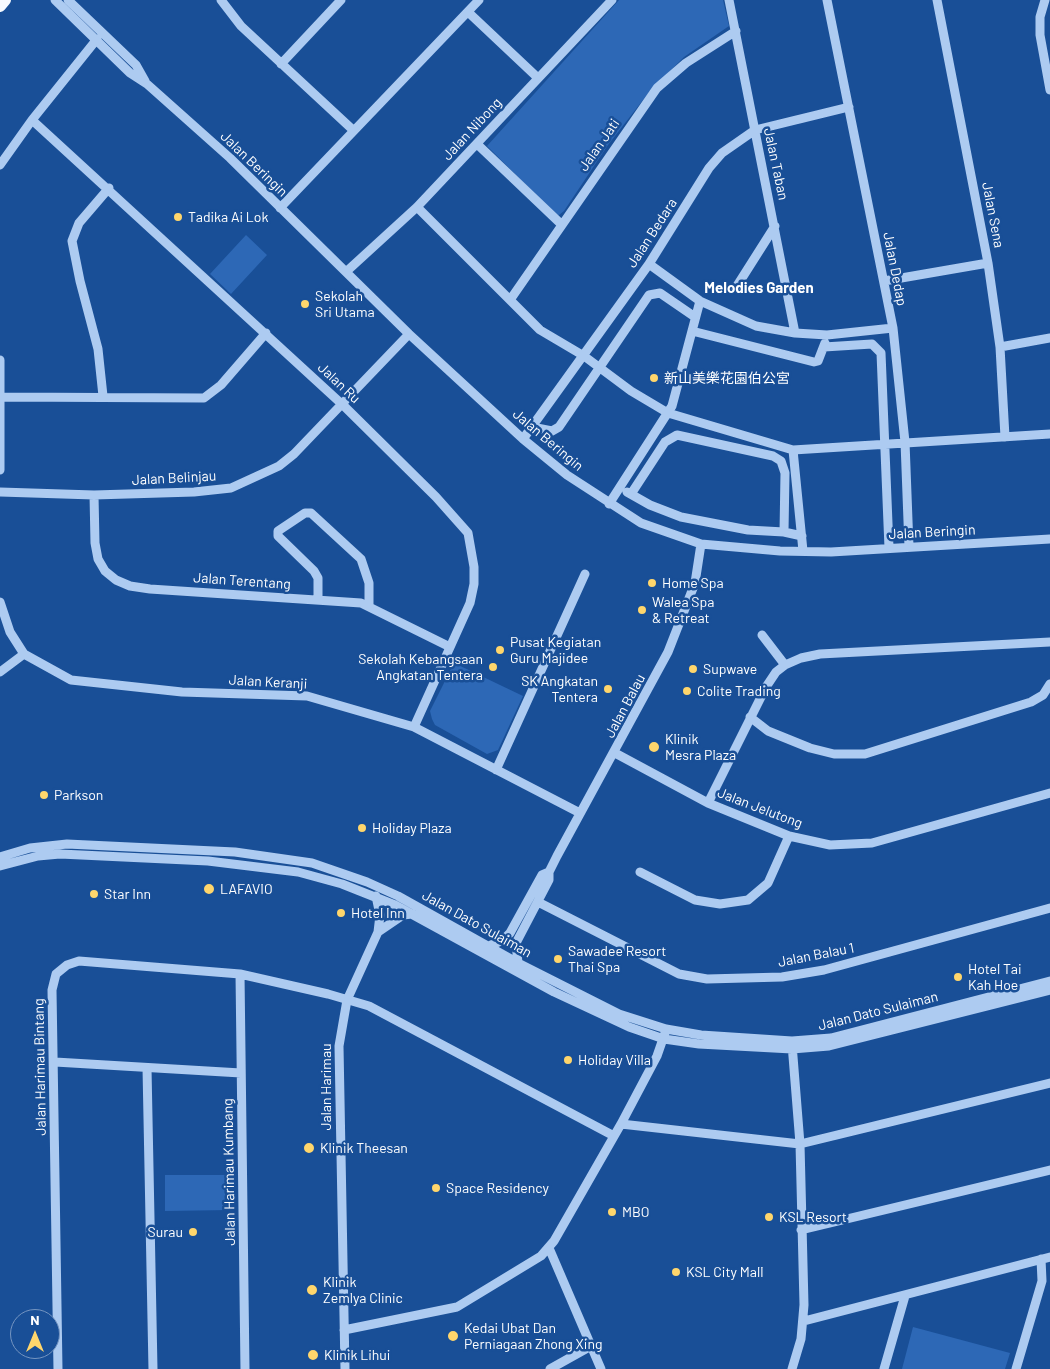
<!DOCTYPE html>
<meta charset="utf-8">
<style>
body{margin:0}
#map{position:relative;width:1050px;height:1369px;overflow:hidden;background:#194f97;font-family:Barlow,sans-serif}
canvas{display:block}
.north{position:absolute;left:10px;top:1309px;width:50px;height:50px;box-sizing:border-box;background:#194f97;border:1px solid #7595c1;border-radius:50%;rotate:0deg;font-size:14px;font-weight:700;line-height:20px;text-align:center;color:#fff}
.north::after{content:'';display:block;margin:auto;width:18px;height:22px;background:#ffd66c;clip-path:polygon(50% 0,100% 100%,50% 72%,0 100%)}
</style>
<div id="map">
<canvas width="1050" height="1369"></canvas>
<div class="north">N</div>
</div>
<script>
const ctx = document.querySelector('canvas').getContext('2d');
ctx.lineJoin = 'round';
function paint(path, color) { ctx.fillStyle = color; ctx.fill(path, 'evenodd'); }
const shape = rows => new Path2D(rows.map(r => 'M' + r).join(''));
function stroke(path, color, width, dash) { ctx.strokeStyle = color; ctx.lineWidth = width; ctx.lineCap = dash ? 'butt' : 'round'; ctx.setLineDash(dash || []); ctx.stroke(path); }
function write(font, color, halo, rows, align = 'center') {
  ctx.font = font + ' Barlow,"Noto Sans SC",sans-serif'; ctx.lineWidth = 5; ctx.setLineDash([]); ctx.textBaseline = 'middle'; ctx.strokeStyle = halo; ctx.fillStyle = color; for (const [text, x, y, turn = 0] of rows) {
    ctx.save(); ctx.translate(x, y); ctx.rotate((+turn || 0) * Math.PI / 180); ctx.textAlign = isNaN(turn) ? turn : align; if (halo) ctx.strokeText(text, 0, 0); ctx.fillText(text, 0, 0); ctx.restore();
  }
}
const green = shape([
 [619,0,723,0,729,26,684,57,650,91,608,145,564,211,559,215,555,214,487,146],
 [246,235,267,255,231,294,210,274],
 [454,663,523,696,498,750,487,754,435,725,432,719,430,711],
 [230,1175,230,1210,165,1211,165,1175],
 [913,1327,1010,1353,1005,1369,902,1369]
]);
const minor = shape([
 [55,0,130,73,147,84,230,158,409,334,523,439,567,475,641,523,701,544,780,551,831,552,1050,539],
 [68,0,136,65,145,81],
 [221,0,241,26,353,130],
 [729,0,795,333],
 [827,0,893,328,905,442,909,547],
 [937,0,988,263,1000,347,1005,437],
 [1045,0,1040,17,1040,35,1050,90],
 [468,12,538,78],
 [281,64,341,0],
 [32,120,345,407,436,497,468,533,474,567,474,584,470,603,414,727],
 [477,144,561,224],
 [0,165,32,120,97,39],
 [417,207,540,330,584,356,631,391,668,413,793,450,803,551],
 [280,208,479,0],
 [649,264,700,301,756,326,795,333,827,335,893,328],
 [347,271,417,207,612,0],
 [884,281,988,263],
 [735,289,775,226],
 [510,300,657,88,686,63,736,31],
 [692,331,814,362,818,361,825,343],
 [824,347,872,344,881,353,889,548],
 [1000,347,1050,338],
 [0,360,0,470],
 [103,396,98,349,80,281,72,241,79,223,109,188],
 [2,397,204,398,221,385,266,333],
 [532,427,552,431,559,427,649,295,660,293,695,317],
 [523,439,649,264,709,168,722,153,755,130,849,107],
 [793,450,1050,434],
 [0,492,94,495,194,492,231,488,279,466,294,454,409,334],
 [627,492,650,505,681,517,748,530,784,532,802,536],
 [631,494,665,442,677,435,773,456,781,461,785,473,784,532],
 [94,495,95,543,98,559,105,571,116,580,130,586,150,589,361,603,450,647],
 [609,504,672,406,700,301],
 [318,600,318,578,314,571,278,536,278,531,305,513,311,513,361,559,369,583,369,606],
 [0,602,10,632,24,654,71,680,182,692,307,696,414,727,580,813],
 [762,635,785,665],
 [0,672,24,654],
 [750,717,768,731,810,748,834,754,865,754,1031,702,1043,695,1050,684],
 [615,753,708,803,789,836,830,845,872,843,1050,793],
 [496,770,585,574],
 [708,803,766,687,776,672,785,665,801,658,820,654,1050,642],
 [0,857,30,848,67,844,235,852,312,863,367,882,398,896,518,963,619,1014,666,1029,701,1035,792,1041,831,1038,1050,981],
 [0,866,38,856,60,854,208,861,298,872,342,884,395,905,554,992,629,1027,664,1039,699,1044,792,1049,829,1046,1050,990],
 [640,872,695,900,720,904,748,900,768,883,789,836],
 [538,902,679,974,707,979,782,977,824,970,1050,908],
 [378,932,403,915,412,914],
 [489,946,503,940,510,933,542,875,549,872],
 [518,963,516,943,549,880,549,872,557,856,668,652,695,583,701,544],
 [240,974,245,1369],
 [55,1062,241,1073],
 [147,1068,153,1369],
 [621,1124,800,1144,1050,1083],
 [801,1230,1050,1170],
 [549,1248,601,1369],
 [804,1321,1050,1257],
 [344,1330,457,1307,541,1256,554,1241,621,1124,657,1056,665,1033],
 [58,1369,52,990,56,974,67,965,79,961,240,974,328,994,369,1006,614,1136],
 [345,1369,339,1046,347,1000,378,932,380,915,376,896],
 [550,1369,591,1346],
 [792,1369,801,1339,804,1305,800,1144,792,1044],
 [884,1369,905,1296],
 [1016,1369,1042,1281,1041,1259]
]);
const major = shape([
 [0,6,5,0]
]);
const markers = [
 [178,217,5,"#ffd66c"],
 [305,304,5,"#ffd66c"],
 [654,378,5,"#ffd66c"],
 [652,583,5,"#ffd66c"],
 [642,610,5,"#ffd66c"],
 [500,650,5,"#ffd66c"],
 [493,667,5,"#ffd66c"],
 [693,669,5,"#ffd66c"],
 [608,689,5,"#ffd66c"],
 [687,691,5,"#ffd66c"],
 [654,747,6,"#ffd66c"],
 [44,795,5,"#ffd66c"],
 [362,828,5,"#ffd66c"],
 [209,889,6,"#ffd66c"],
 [94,894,5,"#ffd66c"],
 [341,913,5,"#ffd66c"],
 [558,959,5,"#ffd66c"],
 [958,977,5,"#ffd66c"],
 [568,1060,5,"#ffd66c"],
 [309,1148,6,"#ffd66c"],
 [436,1188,5,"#ffd66c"],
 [612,1212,5,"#ffd66c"],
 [769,1217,5,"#ffd66c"],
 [193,1232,5,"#ffd66c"],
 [676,1272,5,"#ffd66c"],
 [312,1290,6,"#ffd66c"],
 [453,1336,6,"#ffd66c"],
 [313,1355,6,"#ffd66c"]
];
const streetNames = [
 ["Jalan Nibong",472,129,-47],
 ["Jalan Jati",599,145,-55],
 ["Jalan Beringin",254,164,44],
 ["Jalan Taban",776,164,78],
 ["Jalan Sena",993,215,79],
 ["Jalan Bedara",652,233,-57],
 ["Jalan Dedap",895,269,79],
 ["Jalan Ru",339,383,43],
 ["Jalan Beringin",548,440,40],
 ["Jalan Belinjau",174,478,-3],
 ["Jalan Beringin",932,532,-3],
 ["Jalan Terentang",242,581,4],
 ["Jalan Keranji",268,682,3],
 ["Jalan Balau",625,706,-62],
 ["Jalan Jelutong",760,808,21],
 ["Jalan Dato Sulaiman",477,924,29],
 ["Jalan Balau 1",816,955,-11],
 ["Jalan Dato Sulaiman",878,1011,-14],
 ["Jalan Harimau Bintang",40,1067,-91],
 ["Jalan Harimau",326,1087,-90],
 ["Jalan Harimau Kumbang",229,1172,-91]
];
const poiNames = [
 ["Tadika Ai Lok",188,217],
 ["Sekolah",315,296],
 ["Sri Utama",315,312],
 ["新山美樂花園伯公宮",664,378],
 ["Home Spa",662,583],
 ["Walea Spa",652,602],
 ["& Retreat",652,618],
 ["Pusat Kegiatan",510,642],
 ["Guru Majidee",510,658],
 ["Sekolah Kebangsaan",483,659,"right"],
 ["Angkatan Tentera",483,675,"right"],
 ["Supwave",703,669],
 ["SK Angkatan",598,681,"right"],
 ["Tentera",598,697,"right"],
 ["Colite Trading",697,691],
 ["Klinik",665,739],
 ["Mesra Plaza",665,755],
 ["Parkson",54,795],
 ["Holiday Plaza",372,828],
 ["LAFAVIO",220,889],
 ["Star Inn",104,894],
 ["Hotel Inn",351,913],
 ["Sawadee Resort",568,951],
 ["Thai Spa",568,967],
 ["Hotel Tai",968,969],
 ["Kah Hoe",968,985],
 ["Holiday Villa",578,1060],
 ["Klinik Theesan",320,1148],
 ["Space Residency",446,1188],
 ["MBO",622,1212],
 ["KSL Resort",779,1217],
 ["Surau",183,1232,"right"],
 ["KSL City Mall",686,1272],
 ["Klinik",323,1282],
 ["Zemlya Clinic",323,1298],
 ["Kedai Ubat Dan",464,1328],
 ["Perniagaan Zhong Xing",464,1344],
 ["Klinik Lihui",324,1355]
];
const neighbourhoodNames = [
 ["Melodies Garden",759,288]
];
paint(green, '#2d68b6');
stroke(minor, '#adcbf1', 9);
stroke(major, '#f6faff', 12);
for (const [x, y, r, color] of markers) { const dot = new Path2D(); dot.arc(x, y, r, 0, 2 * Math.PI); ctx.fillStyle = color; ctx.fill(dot); stroke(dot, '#194f97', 2); }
write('14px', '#fff', '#194f97', streetNames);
write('14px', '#fff', '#194f97', poiNames, 'left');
write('bold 15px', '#fff', '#194f97', neighbourhoodNames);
</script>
